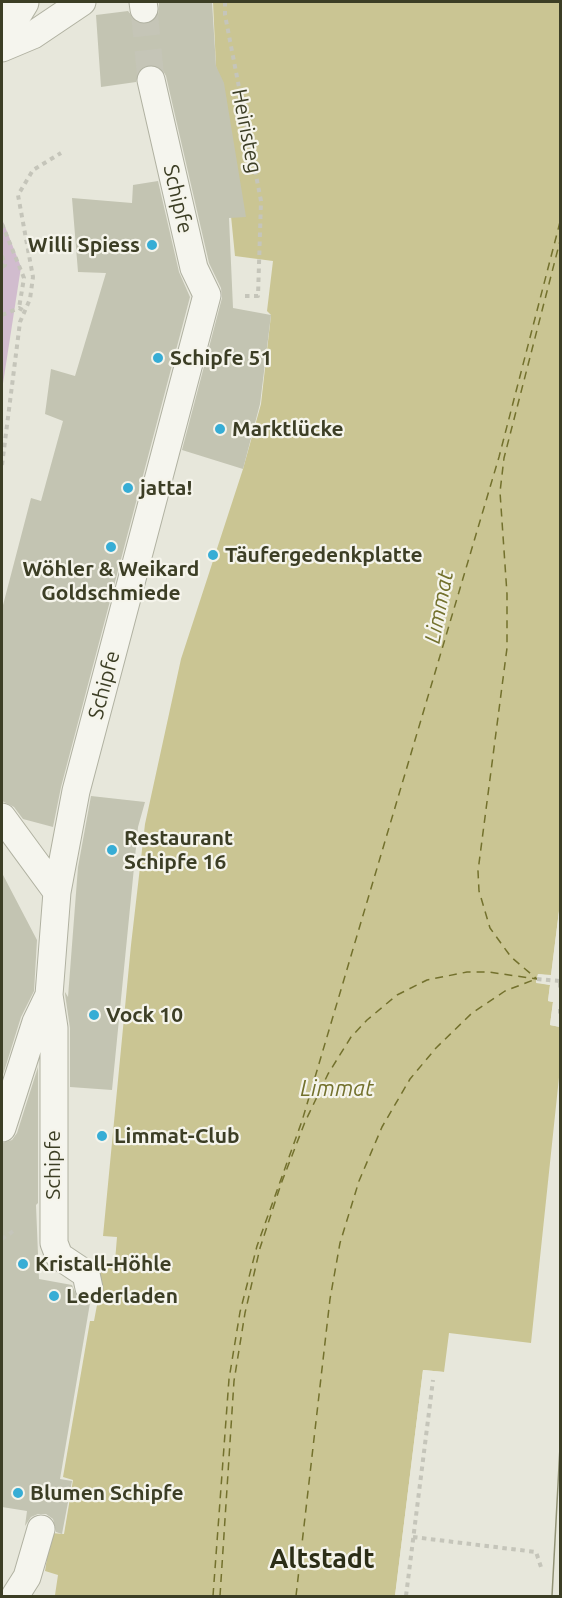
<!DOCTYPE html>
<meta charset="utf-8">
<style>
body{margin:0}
#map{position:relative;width:562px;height:1598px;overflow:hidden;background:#e7e7db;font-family:Ubuntu,sans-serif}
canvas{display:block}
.frame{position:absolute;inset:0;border:3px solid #3c3e25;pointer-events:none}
</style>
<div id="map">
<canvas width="562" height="1598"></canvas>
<div class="frame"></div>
</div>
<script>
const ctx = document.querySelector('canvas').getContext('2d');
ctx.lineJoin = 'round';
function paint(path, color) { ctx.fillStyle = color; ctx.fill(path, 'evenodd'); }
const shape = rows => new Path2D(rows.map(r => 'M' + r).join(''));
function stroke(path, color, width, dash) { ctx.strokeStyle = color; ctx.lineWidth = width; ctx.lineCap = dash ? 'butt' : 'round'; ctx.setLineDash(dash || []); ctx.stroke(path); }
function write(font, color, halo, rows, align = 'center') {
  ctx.font = font + ' Ubuntu,sans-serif'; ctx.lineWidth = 4.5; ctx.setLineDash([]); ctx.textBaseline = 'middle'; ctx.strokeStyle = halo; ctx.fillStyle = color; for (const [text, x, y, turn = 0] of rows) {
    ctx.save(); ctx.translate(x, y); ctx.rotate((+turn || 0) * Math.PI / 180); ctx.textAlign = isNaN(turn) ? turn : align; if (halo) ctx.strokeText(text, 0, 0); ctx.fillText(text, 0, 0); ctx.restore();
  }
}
const green = shape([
 [2,219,21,267,2,390]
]);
const water = shape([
 [213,2,560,2,560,903,551,976,538,974,536,982,550,985,548,1001,553,1002,550,1025,560,1027,560,1068,531,1343,449,1333,444,1372,423,1370,395,1596,58,1596,55,1595,58,1575,45,1571,51,1533,64,1534,73,1480,63,1477,90,1321,94,1321,97,1305,93,1304,101,1261,115,1261,117,1237,103,1236,131,945,145,824,181,659,243,469,261,404,271,315,267,311,273,261,235,256,216,66]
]);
const pier = shape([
 [560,903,554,977,540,978,540,980,553,984,551,998,556,1001,554,1023,560,1024,560,1027,550,1025,553,1002,548,1001,550,985,536,983,538,974,551,975],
 [423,1370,444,1372,444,1375,426,1373,398,1596,395,1596]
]);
const ferry = shape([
 [213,1596,229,1379,240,1312,257,1246,302,1121,499,457,560,222],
 [220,1596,234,1381,245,1313,260,1248,281,1184,305,1122,328,1074,351,1037,367,1020,397,995,427,980,467,972,489,972,537,979,511,957,490,928,479,891,478,871,507,648,507,594,500,492,504,458,560,241],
 [296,1596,330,1299,340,1243,359,1181,382,1127,410,1079,436,1048,472,1013,505,991,536,979]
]);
const building = shape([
 [159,2,212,2,216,66,224,83,246,217,229,218,233,308,271,315,260,404,243,469,182,450,222,298,221,288,209,263,166,76,162,69,148,65,140,69,136,82,101,87,96,15,128,11,138,23,147,24,158,15],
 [158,181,179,272,190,297,61,787,53,827,23,819,14,807,2,801,2,609,31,498,41,501,63,421,45,414,51,369,75,376,106,273,78,272,72,198,132,203,133,185],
 [91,796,145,802,138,827,112,1090,70,1087,70,1028,65,994,65,992,68,997,78,867],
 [2,873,37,940,34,991,21,1017,2,1078],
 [38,1067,38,1203,36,1205,39,1279,72,1285,78,1299,90,1303,60,1479,72,1481,62,1534,56,1532,53,1519,46,1514,38,1514,31,1517,25,1526,27,1511,2,1507,2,1143,12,1140,17,1133]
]);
const pedestrianTunnel = shape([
 [144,9,151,80]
]);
const path = shape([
 [225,2,225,15,261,201,258,296,244,296],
 [2,224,24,278,19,308],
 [2,256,5,265,2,267],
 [2,315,19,308,26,312],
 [2,465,20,322,30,299,33,277,18,195,33,170,61,153],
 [537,979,560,981],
 [560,983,560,992],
 [560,1009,560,1018],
 [2,1239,16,1229],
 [413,1537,536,1552,542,1570],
 [406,1596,433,1380]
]);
const pedestrian = shape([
 [143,2,144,9],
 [2,48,33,35,82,2],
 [2,817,57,892],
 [2,1128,36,1022,49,995],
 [89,1288,86,1274,59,1256,54,1243,54,1028,49,995,57,892,76,791,207,295,194,268,151,80],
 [15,1596,27,1577,41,1529]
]);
const minor = shape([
 [2,35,22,2]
]);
const tram = shape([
 [552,1596,560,1447]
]);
const markers = [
 [152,245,6,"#37add5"],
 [158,358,6,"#37add5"],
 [220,429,6,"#37add5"],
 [128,488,6,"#37add5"],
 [111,547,6,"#37add5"],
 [213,555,6,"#37add5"],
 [112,850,6,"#37add5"],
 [94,1015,6,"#37add5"],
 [102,1136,6,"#37add5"],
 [23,1264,6,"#37add5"],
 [54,1296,6,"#37add5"],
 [18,1493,6,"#37add5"]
];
const streetNames = [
 ["Heiristeg",247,131,79],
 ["Schipfe",178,199,77],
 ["Schipfe",104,685,-75],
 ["Schipfe",53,1165,-90]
];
const poiNames = [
 ["Willi Spiess",140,245,"right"],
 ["Schipfe 51",170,358],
 ["Marktlücke",232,429],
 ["jatta!",140,488],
 ["Täufergedenkplatte",225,555],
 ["Wöhler & Weikard",111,569,"center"],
 ["Goldschmiede",111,593,"center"],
 ["Restaurant",124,838],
 ["Schipfe 16",124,862],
 ["Vock 10",106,1015],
 ["Limmat-Club",114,1136],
 ["Kristall-Höhle",35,1264],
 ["Lederladen",66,1296],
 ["Blumen Schipfe",30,1493]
];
const waterNames = [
 ["Limmat",439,607,-79],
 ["Limmat",337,1089]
];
const districtNames = [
 ["Altstadt",322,1559]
];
paint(green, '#d1bcce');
paint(water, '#cac593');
paint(pier, '#e7e7db');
stroke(ferry, '#73712d', 1.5, [8, 6]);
paint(building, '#c3c4b2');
stroke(pedestrianTunnel, '#c5c5b7', 27, [27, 14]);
stroke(pedestrian, '#b0b1a1', 29);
stroke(minor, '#b0b1a1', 35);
stroke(path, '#c5c5ba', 4, [4.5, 4.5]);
stroke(pedestrian, '#f5f5ee', 27);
stroke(minor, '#f5f5ee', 33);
stroke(tram, '#909174', 1.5);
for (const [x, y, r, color] of markers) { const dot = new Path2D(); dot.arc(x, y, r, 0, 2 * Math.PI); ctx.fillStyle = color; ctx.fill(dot); stroke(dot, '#f5f4eb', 2); }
write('21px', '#3c3e25', '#f5f4eb', streetNames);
write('bold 21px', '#3c3e25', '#f5f4eb', poiNames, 'left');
write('italic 22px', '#73712d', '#f5f4eb', waterNames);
write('bold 27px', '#2c2e17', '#f5f4eb', districtNames);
</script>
